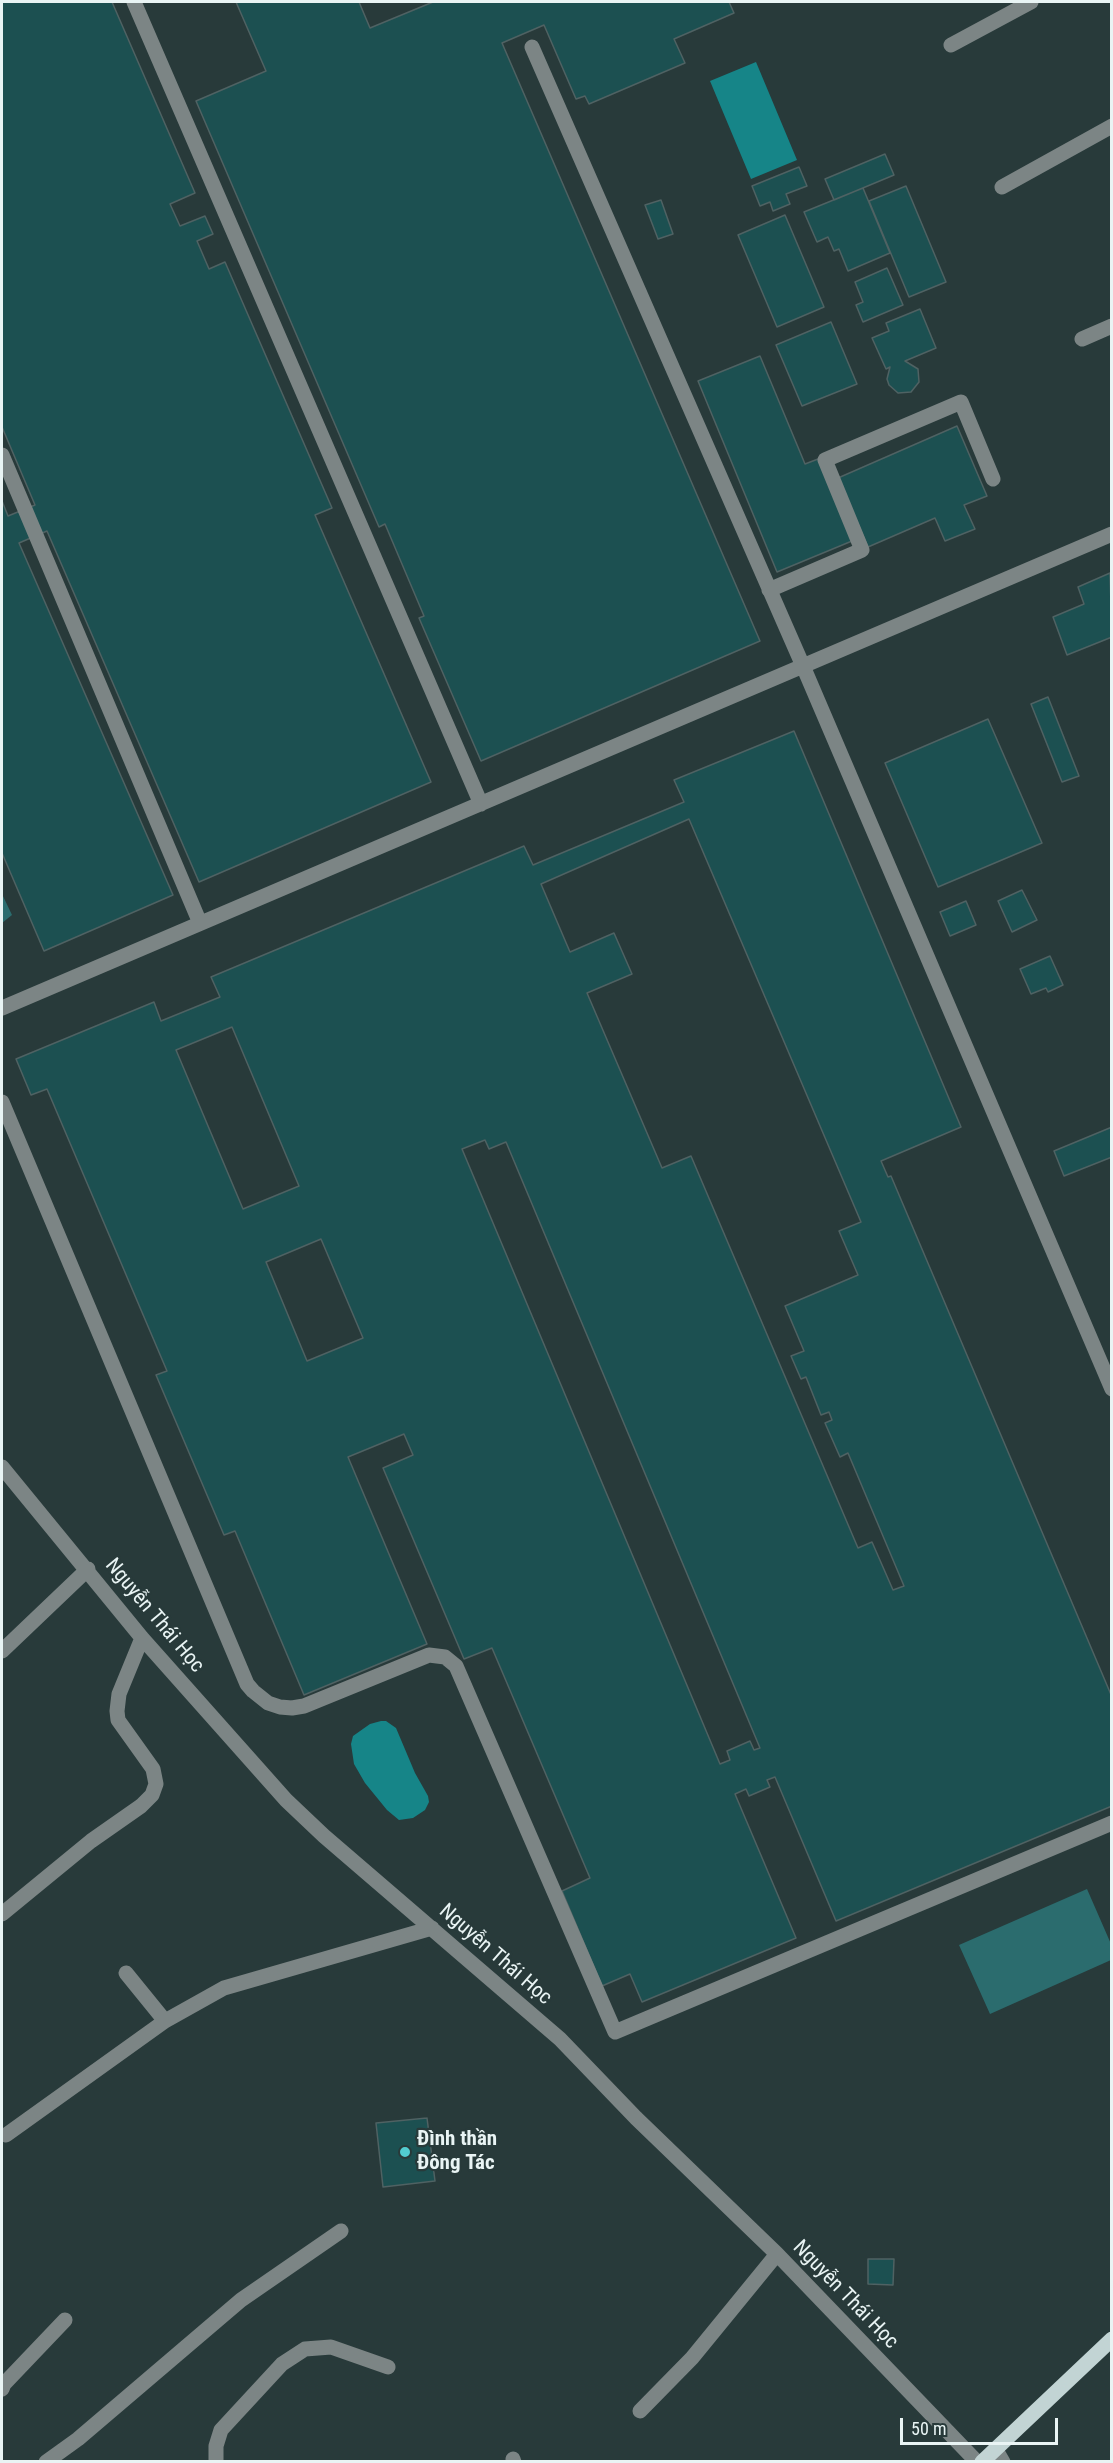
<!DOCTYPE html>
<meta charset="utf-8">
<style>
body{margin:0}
#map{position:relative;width:1113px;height:2463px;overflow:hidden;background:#283a3a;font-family:"Roboto Condensed",sans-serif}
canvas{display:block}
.frame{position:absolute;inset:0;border:3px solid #e9f4f4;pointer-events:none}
.scale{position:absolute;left:900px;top:2418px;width:158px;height:27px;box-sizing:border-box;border:3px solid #e9f4f4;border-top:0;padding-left:8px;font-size:18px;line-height:21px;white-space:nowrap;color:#e9f4f4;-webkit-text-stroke:4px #283a3a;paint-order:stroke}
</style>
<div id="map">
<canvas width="1113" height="2463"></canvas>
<div class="frame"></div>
<div class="scale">50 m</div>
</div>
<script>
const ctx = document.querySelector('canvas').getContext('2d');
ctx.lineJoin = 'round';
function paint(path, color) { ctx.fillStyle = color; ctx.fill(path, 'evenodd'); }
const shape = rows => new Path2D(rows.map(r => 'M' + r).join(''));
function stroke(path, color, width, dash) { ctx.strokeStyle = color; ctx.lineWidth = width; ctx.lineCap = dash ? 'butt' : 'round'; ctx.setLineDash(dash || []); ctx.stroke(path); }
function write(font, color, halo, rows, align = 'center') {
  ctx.font = font + ' "Roboto Condensed",sans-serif'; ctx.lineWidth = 4.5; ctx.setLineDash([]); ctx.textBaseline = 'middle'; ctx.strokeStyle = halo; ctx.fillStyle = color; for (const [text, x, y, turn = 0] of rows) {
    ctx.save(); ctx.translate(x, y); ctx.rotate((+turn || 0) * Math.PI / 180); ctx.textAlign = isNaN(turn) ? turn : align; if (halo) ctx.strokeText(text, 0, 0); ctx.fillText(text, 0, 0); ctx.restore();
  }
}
const green = shape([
 [2,894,12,915,2,923],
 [1087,1889,1111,1944,1111,1960,990,2014,959,1945]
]);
const water = shape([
 [756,62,797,160,751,179,710,81],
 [381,1721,386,1721,396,1728,415,1773,428,1796,429,1802,425,1810,413,1818,399,1820,387,1810,365,1783,354,1764,351,1744,353,1736,370,1724]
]);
const building = shape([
 [2,2,112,2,195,193,170,204,180,226,205,216,213,234,197,241,209,269,225,262,332,508,315,515,431,782,199,882,47,531,19,543,173,895,44,951,2,853,2,501,8,516,35,505,2,427,2,2],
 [236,2,359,2,370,28,433,2,729,2,734,13,674,39,685,63,589,104,585,96,576,99,544,25,502,43,760,641,481,761,419,618,424,616,385,524,379,527,196,101,266,71,236,2],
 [885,154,894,175,834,200,825,179,885,154],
 [799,167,807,186,786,194,790,204,773,211,770,202,760,206,752,186,799,167],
 [906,186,946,282,909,297,869,201,906,186],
 [863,188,890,253,848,271,839,249,834,251,828,237,817,242,804,212,863,188],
 [661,200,673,234,658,239,645,205,661,200],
 [785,215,824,307,777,327,738,235,785,215],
 [887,268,903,305,863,322,856,305,863,302,855,282,887,268],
 [920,309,936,348,905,361,918,369,919,382,911,392,898,393,889,385,887,379,890,367,886,369,872,338,889,331,886,323,920,309],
 [831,322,857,384,802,406,776,345,831,322],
 [760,356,805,464,818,459,852,541,777,572,698,381,760,356],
 [957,426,987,496,964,505,975,529,945,541,935,518,868,547,838,478,957,426],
 [1110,573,1112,637,1067,655,1053,617,1084,604,1078,587,1110,573],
 [1048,697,1079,776,1062,782,1031,704,1048,697],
 [988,719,1042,843,938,887,885,763,988,719],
 [794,731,961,1127,881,1161,888,1177,891,1176,1112,1697,1112,1806,836,1921,775,1777,767,1780,770,1787,749,1796,746,1789,735,1794,796,1938,642,2002,630,1974,602,1986,562,1891,590,1878,492,1648,464,1659,383,1468,413,1455,404,1434,348,1457,427,1644,304,1695,235,1531,224,1535,156,1375,167,1371,47,1089,31,1095,16,1059,154,1002,161,1021,220,997,211,977,524,846,533,865,684,802,674,780,794,731],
 [689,819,861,1222,839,1231,858,1275,785,1306,804,1351,791,1356,801,1379,806,1377,821,1415,829,1412,832,1420,825,1423,840,1457,848,1453,904,1586,893,1590,872,1542,858,1548,691,1156,662,1168,587,993,632,974,614,933,570,952,541,884,689,819],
 [232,1027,299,1186,243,1209,176,1050,232,1027],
 [485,1140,489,1149,506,1142,760,1748,754,1750,750,1741,727,1751,730,1760,720,1764,462,1149,485,1140],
 [321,1239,363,1338,307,1361,266,1262,321,1239],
 [1022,890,1037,920,1012,932,998,901,1022,890],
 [966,901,976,925,950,936,940,912,966,901],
 [1050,956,1063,985,1048,992,1046,988,1031,994,1020,969,1050,956],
 [1112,1127,1112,1157,1064,1176,1054,1151,1112,1127],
 [427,2118,435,2181,383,2187,376,2123,427,2118],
 [868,2259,894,2259,893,2285,868,2284,868,2259]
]);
const minor = shape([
 [134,2,481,804],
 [951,45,1031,2],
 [532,47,803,666,1112,1389],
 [1002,187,1112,126],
 [1082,339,1112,326],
 [2,455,200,923],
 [769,590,862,550,825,460,961,402,993,479],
 [2,1008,1112,534],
 [2,1102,247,1684,253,1691,268,1703,280,1707,292,1708,304,1706,429,1655,445,1657,456,1666,615,2032,1112,1823],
 [2,1467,142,1638,286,1800,324,1836,560,2039,636,2118,777,2254,977,2462],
 [2,1651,88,1569],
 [2,1914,91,1841,141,1806,152,1795,156,1784,153,1769,118,1720,117,1711,119,1694,142,1638],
 [126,1973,165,2021],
 [6,2135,165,2021,224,1988,432,1928],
 [2,2389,4,2384,65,2320],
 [640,2411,692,2358,777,2254],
 [996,2450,1003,2462],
 [513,2459,514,2462],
 [46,2462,78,2439,241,2300,341,2231],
 [216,2462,216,2446,221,2430,282,2364,305,2349,331,2347,388,2367]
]);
const major = shape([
 [982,2462,1112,2339]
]);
const markers = [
 [405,2152,6,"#52ccd0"]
];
const streetNames = [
 ["Nguyễn Thái Học",154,1616,50],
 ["Nguyễn Thái Học",495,1955,41],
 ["Nguyễn Thái Học",845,2295,46]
];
const poiNames = [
 ["Đình thần",417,2140],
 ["Đông Tác",417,2164]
];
paint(green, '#2b6c6e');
paint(water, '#168588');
paint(building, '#1c5051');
stroke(building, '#4f6263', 1.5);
stroke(minor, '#7c8585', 15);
stroke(major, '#c2d4d4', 15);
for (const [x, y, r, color] of markers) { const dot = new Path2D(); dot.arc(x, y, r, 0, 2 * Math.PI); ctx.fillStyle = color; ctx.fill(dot); stroke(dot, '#283a3a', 2); }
write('21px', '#e9f4f4', '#283a3a', streetNames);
write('bold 21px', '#e9f4f4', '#283a3a', poiNames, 'left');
</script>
